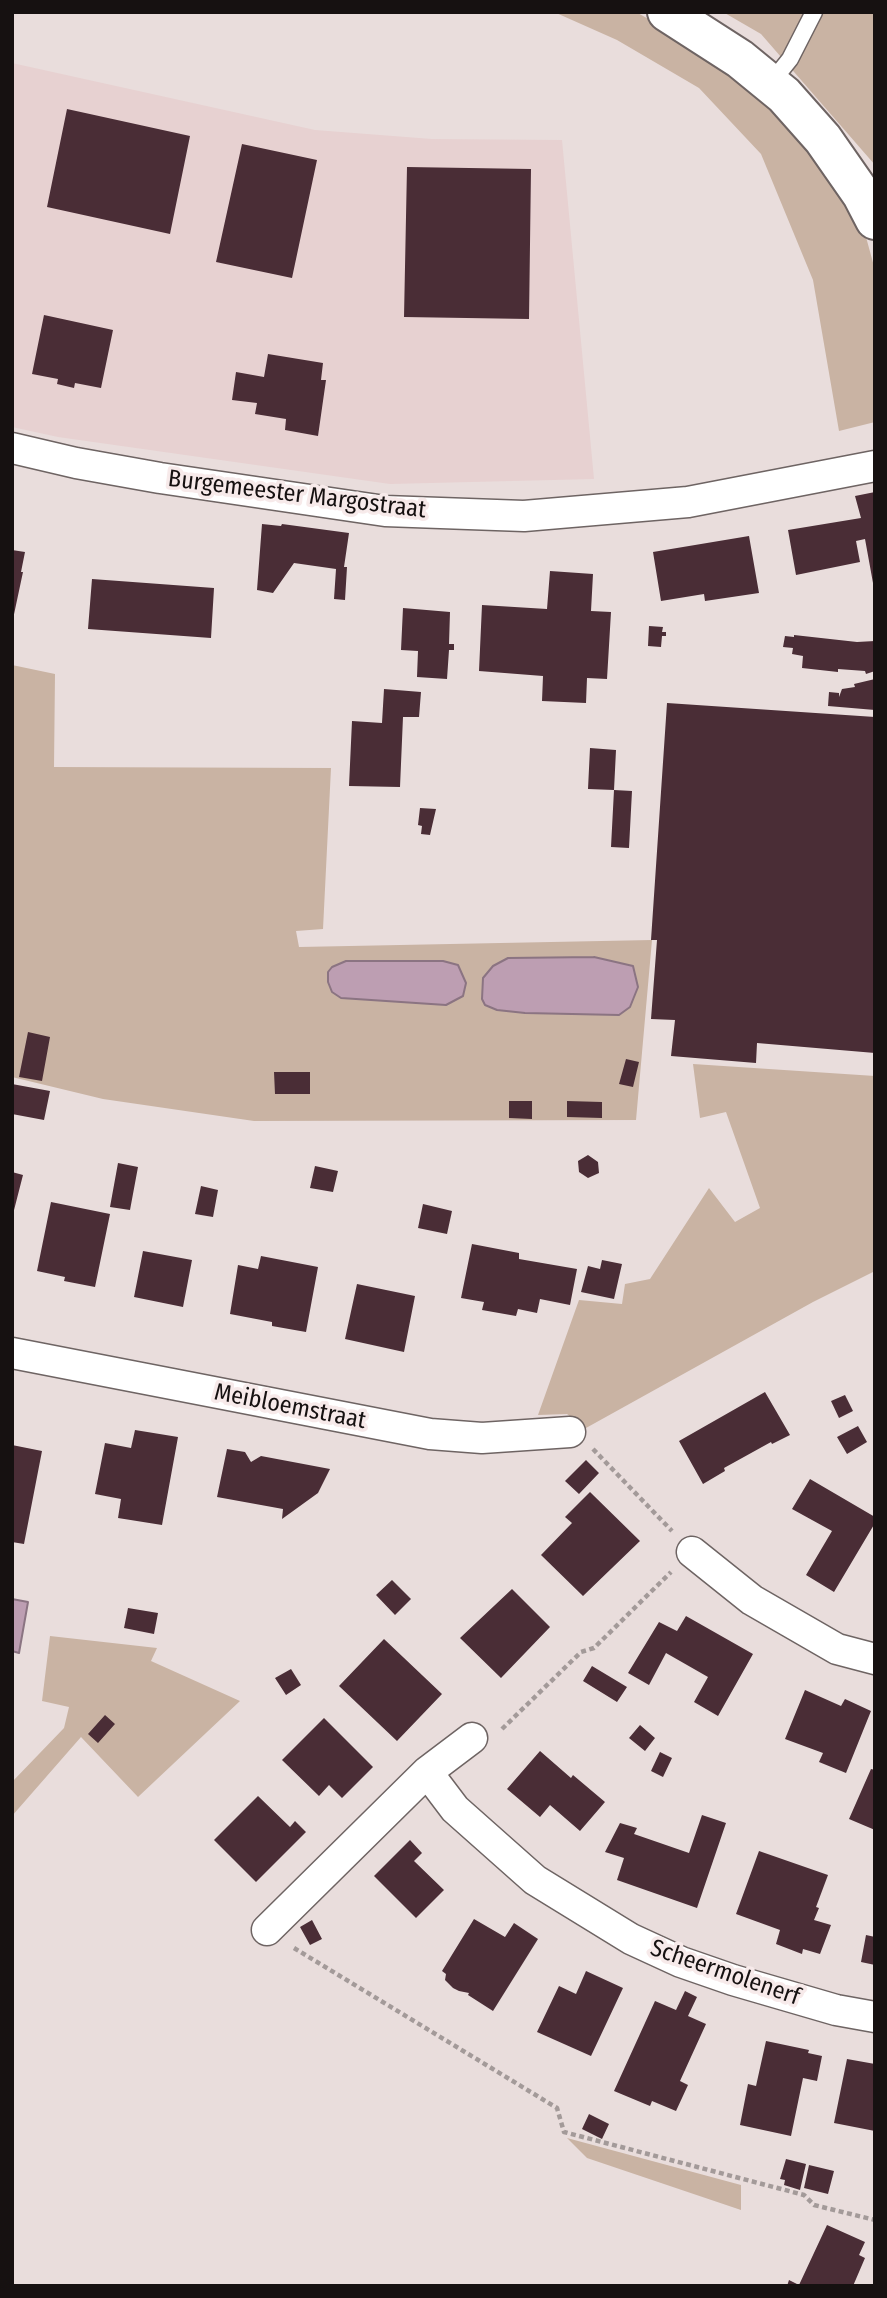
<!DOCTYPE html>
<style>
body{margin:0}
#map{position:relative;width:887px;height:2298px;overflow:hidden;background:#e9dddc;font-family:"Fira Sans Condensed",sans-serif}
canvas{display:block}
.frame{position:absolute;inset:0;border:14px solid #161111;pointer-events:none}
</style>
<div id="map">
<canvas width="887" height="2298"></canvas>
<div class="frame"></div>
</div>
<script>
const ctx = document.querySelector('canvas').getContext('2d');
ctx.lineJoin = 'round';
function paint(path, color) { ctx.fillStyle = color; ctx.fill(path, 'evenodd'); }
const shape = rows => new Path2D(rows.map(r => 'M' + r).join(''));
function stroke(path, color, width, dash) { ctx.strokeStyle = color; ctx.lineWidth = width; ctx.lineCap = dash ? 'butt' : 'round'; ctx.setLineDash(dash || []); ctx.stroke(path); }
function write(font, color, halo, rows, align = 'center') {
  ctx.font = font + ' "Fira Sans Condensed",sans-serif'; ctx.lineWidth = 7; ctx.setLineDash([]); ctx.textBaseline = 'middle'; ctx.strokeStyle = halo; ctx.fillStyle = color; for (const [text, x, y, turn = 0] of rows) {
    ctx.save(); ctx.translate(x, y); ctx.rotate((+turn || 0) * Math.PI / 180); ctx.textAlign = isNaN(turn) ? turn : align; if (halo) ctx.strokeText(text, 0, 0); ctx.fillText(text, 0, 0); ctx.restore();
  }
}
const built = shape([
 [12,63,315,130,432,139,562,140,594,479,390,484,58,437,12,427]
]);
const green = shape([
 [554,12,636,12,675,34,753,87,806,141,846,197,866,237,875,270,875,422,839,431,813,280,761,154,699,88,617,40],
 [723,12,875,12,875,165,761,34],
 [12,665,55,674,54,767,331,768,323,929,296,931,299,947,652,940,636,1120,254,1121,103,1099,12,1077],
 [693,1064,875,1076,875,1271,813,1302,586,1428,567,1414,538,1415,579,1300,622,1304,625,1284,650,1279,709,1188,735,1222,760,1208,726,1112,700,1118],
 [50,1636,157,1648,151,1661,240,1701,138,1797,81,1737,12,1816,12,1782,64,1728,69,1707,42,1701],
 [567,2138,741,2185,741,2210,587,2158]
]);
const water = shape([
 [594,957,633,966,638,987,630,1007,619,1015,525,1013,497,1010,485,1005,482,999,483,978,493,966,508,958,594,957],
 [346,961,443,961,458,965,466,983,463,996,446,1005,341,998,332,992,328,982,328,972,332,967,346,961],
 [12,1599,28,1602,19,1653,12,1651,12,1599]
]);
const building = shape([
 [67,109,190,136,170,234,47,207],
 [242,144,317,160,292,278,216,262],
 [407,167,531,169,529,319,404,317],
 [44,315,113,330,101,388,75,383,74,388,57,384,58,379,32,374],
 [268,354,323,363,321,380,326,380,318,436,285,430,286,419,255,414,257,403,232,400,236,372,264,377],
 [875,492,875,594,865,539,856,541,860,562,796,575,788,530,861,518,855,496],
 [262,524,281,526,282,524,349,533,344,567,347,567,345,600,334,599,336,569,294,563,273,593,257,590],
 [749,536,759,593,705,601,704,594,661,601,653,552],
 [12,550,25,552,21,572,23,572,13,619],
 [550,571,593,574,591,611,611,612,607,679,587,678,586,703,542,701,543,676,479,671,482,605,547,609],
 [92,579,214,588,211,638,88,629],
 [403,608,450,612,449,644,454,644,454,650,449,650,447,679,417,677,418,651,401,650],
 [649,626,663,627,662,632,666,632,666,636,662,636,661,647,648,646],
 [794,635,857,642,875,641,875,671,866,674,865,671,838,669,838,672,802,668,803,656,792,654,793,648,783,647,785,636,794,637],
 [875,679,875,710,828,706,829,692,839,693,839,697,842,689,855,687,854,684],
 [384,689,421,692,419,717,403,717,400,787,349,786,352,721,382,723],
 [667,703,875,717,875,1053,757,1043,756,1063,671,1056,675,1020,651,1019,657,940,651,940],
 [590,748,616,750,614,790,588,789],
 [614,790,632,791,629,848,611,847],
 [420,808,436,809,430,835,421,834,422,826,418,825],
 [28,1032,50,1037,42,1081,19,1077],
 [626,1059,639,1062,633,1087,619,1084],
 [274,1072,310,1072,310,1094,275,1094],
 [12,1084,50,1091,44,1120,12,1114],
 [509,1101,532,1101,532,1119,509,1118],
 [567,1101,602,1102,602,1118,567,1117],
 [588,1155,598,1162,599,1173,588,1178,579,1172,578,1161],
 [118,1163,138,1167,130,1210,110,1207],
 [315,1166,338,1171,333,1192,310,1188],
 [12,1172,23,1175,13,1214,12,1214],
 [201,1186,218,1190,213,1217,195,1214],
 [51,1202,110,1214,95,1287,64,1281,65,1277,37,1271],
 [423,1204,452,1211,447,1234,418,1228],
 [472,1244,519,1253,519,1259,577,1269,570,1305,540,1299,537,1313,518,1309,516,1316,482,1310,484,1302,461,1298],
 [143,1251,192,1260,183,1307,134,1297],
 [261,1256,318,1267,306,1332,272,1326,272,1322,230,1314,238,1265,258,1269],
 [602,1260,622,1264,614,1299,581,1292,588,1266,600,1269],
 [357,1284,415,1296,404,1352,345,1339],
 [765,1392,790,1435,772,1444,771,1442,724,1468,725,1471,703,1484,679,1441],
 [845,1395,853,1411,839,1418,831,1401],
 [858,1426,867,1442,847,1454,837,1437],
 [135,1430,178,1437,162,1525,118,1518,121,1499,95,1494,105,1443,131,1448],
 [12,1445,42,1451,24,1544,12,1542],
 [227,1449,245,1452,251,1462,261,1456,330,1469,318,1493,282,1519,283,1509,217,1497],
 [586,1460,599,1473,579,1494,565,1481],
 [810,1479,875,1517,875,1523,834,1592,806,1575,832,1531,792,1509],
 [590,1492,640,1541,583,1596,541,1555,572,1523,565,1517],
 [392,1580,411,1599,395,1615,376,1595],
 [512,1589,550,1627,501,1678,460,1638],
 [128,1608,158,1613,154,1634,124,1628],
 [686,1616,753,1654,718,1716,694,1702,708,1677,666,1653,649,1685,628,1673,659,1622,677,1631],
 [384,1639,442,1694,397,1741,339,1686],
 [592,1666,627,1687,617,1702,583,1681],
 [291,1669,301,1685,286,1695,275,1678],
 [805,1690,841,1706,845,1699,871,1711,846,1773,819,1762,823,1753,785,1739],
 [105,1715,115,1724,98,1743,88,1734],
 [324,1718,373,1767,342,1798,329,1785,319,1796,282,1760],
 [640,1725,655,1738,645,1751,629,1738],
 [540,1751,571,1778,573,1775,605,1802,580,1831,550,1805,540,1817,507,1789],
 [660,1752,672,1758,663,1777,651,1771],
 [871,1769,875,1770,875,1830,849,1819],
 [258,1796,290,1827,295,1821,306,1832,256,1882,214,1840],
 [702,1815,726,1823,697,1908,617,1880,624,1858,605,1852,620,1823,637,1828,634,1834,689,1853],
 [410,1840,422,1853,414,1861,444,1890,416,1918,374,1876],
 [759,1851,828,1875,816,1907,819,1908,814,1920,831,1925,820,1954,803,1949,802,1954,776,1944,780,1930,736,1914],
 [474,1919,505,1937,514,1923,538,1939,493,2011,468,1995,469,1993,459,1991,453,1988,445,1980,446,1974,442,1971],
 [312,1920,322,1939,310,1945,300,1927],
 [866,1935,875,1937,875,1965,861,1962],
 [586,1971,623,1988,591,2056,537,2032,559,1986,576,1994],
 [685,1991,697,1997,688,2016,706,2024,680,2081,688,2085,676,2111,652,2101,650,2106,614,2091,655,2001,676,2010],
 [766,2041,809,2050,808,2053,822,2056,817,2081,803,2078,791,2136,740,2125,748,2084,756,2086],
 [847,2059,875,2064,875,2131,834,2123],
 [589,2114,609,2124,602,2139,582,2129],
 [786,2159,806,2164,800,2190,784,2185,785,2180,780,2179],
 [809,2165,834,2171,828,2194,804,2188],
 [827,2225,865,2242,859,2255,865,2258,853,2286,787,2286,789,2280,799,2285]
]);
const path = shape([
 [593,1449,672,1531],
 [502,1729,581,1652,594,1648,671,1572],
 [294,1948,557,2108,564,2132,804,2195,814,2205,875,2220]
]);
const lane = shape([
 [770,84,790,59,814,12]
]);
const street = shape([
 [12,448,76,463,160,478,385,511,524,516,688,502,875,466],
 [12,1353,430,1434,482,1438,570,1432],
 [692,1552,752,1600,837,1649,875,1659],
 [427,1772,455,1809,535,1880,631,1939,681,1962,733,1980,836,2010,875,2017],
 [267,1930,427,1772,472,1738]
]);
const secondary = shape([
 [667,12,740,59,784,95,823,139,862,195,875,220]
]);
const streetNames = [
 ["Burgemeester Margostraat",297,495,7],
 ["Meibloemstraat",290,1407,11],
 ["Scheermolenerf",725,1973,19]
];
paint(built, '#e7d1d1');
paint(green, '#c9b3a3');
paint(water, '#bd9eb2');
stroke(water, '#8b7482', 2);
paint(building, '#4a2d36');
stroke(lane, '#6e6463', 19);
stroke(street, '#6e6463', 33);
stroke(secondary, '#6e6463', 42);
stroke(path, '#a39a99', 4.5, [5, 3.5]);
stroke(lane, '#fff', 16);
stroke(street, '#fff', 30);
stroke(secondary, '#fff', 38);
write('24px', '#161111', '#f7eaea', streetNames);
</script>
